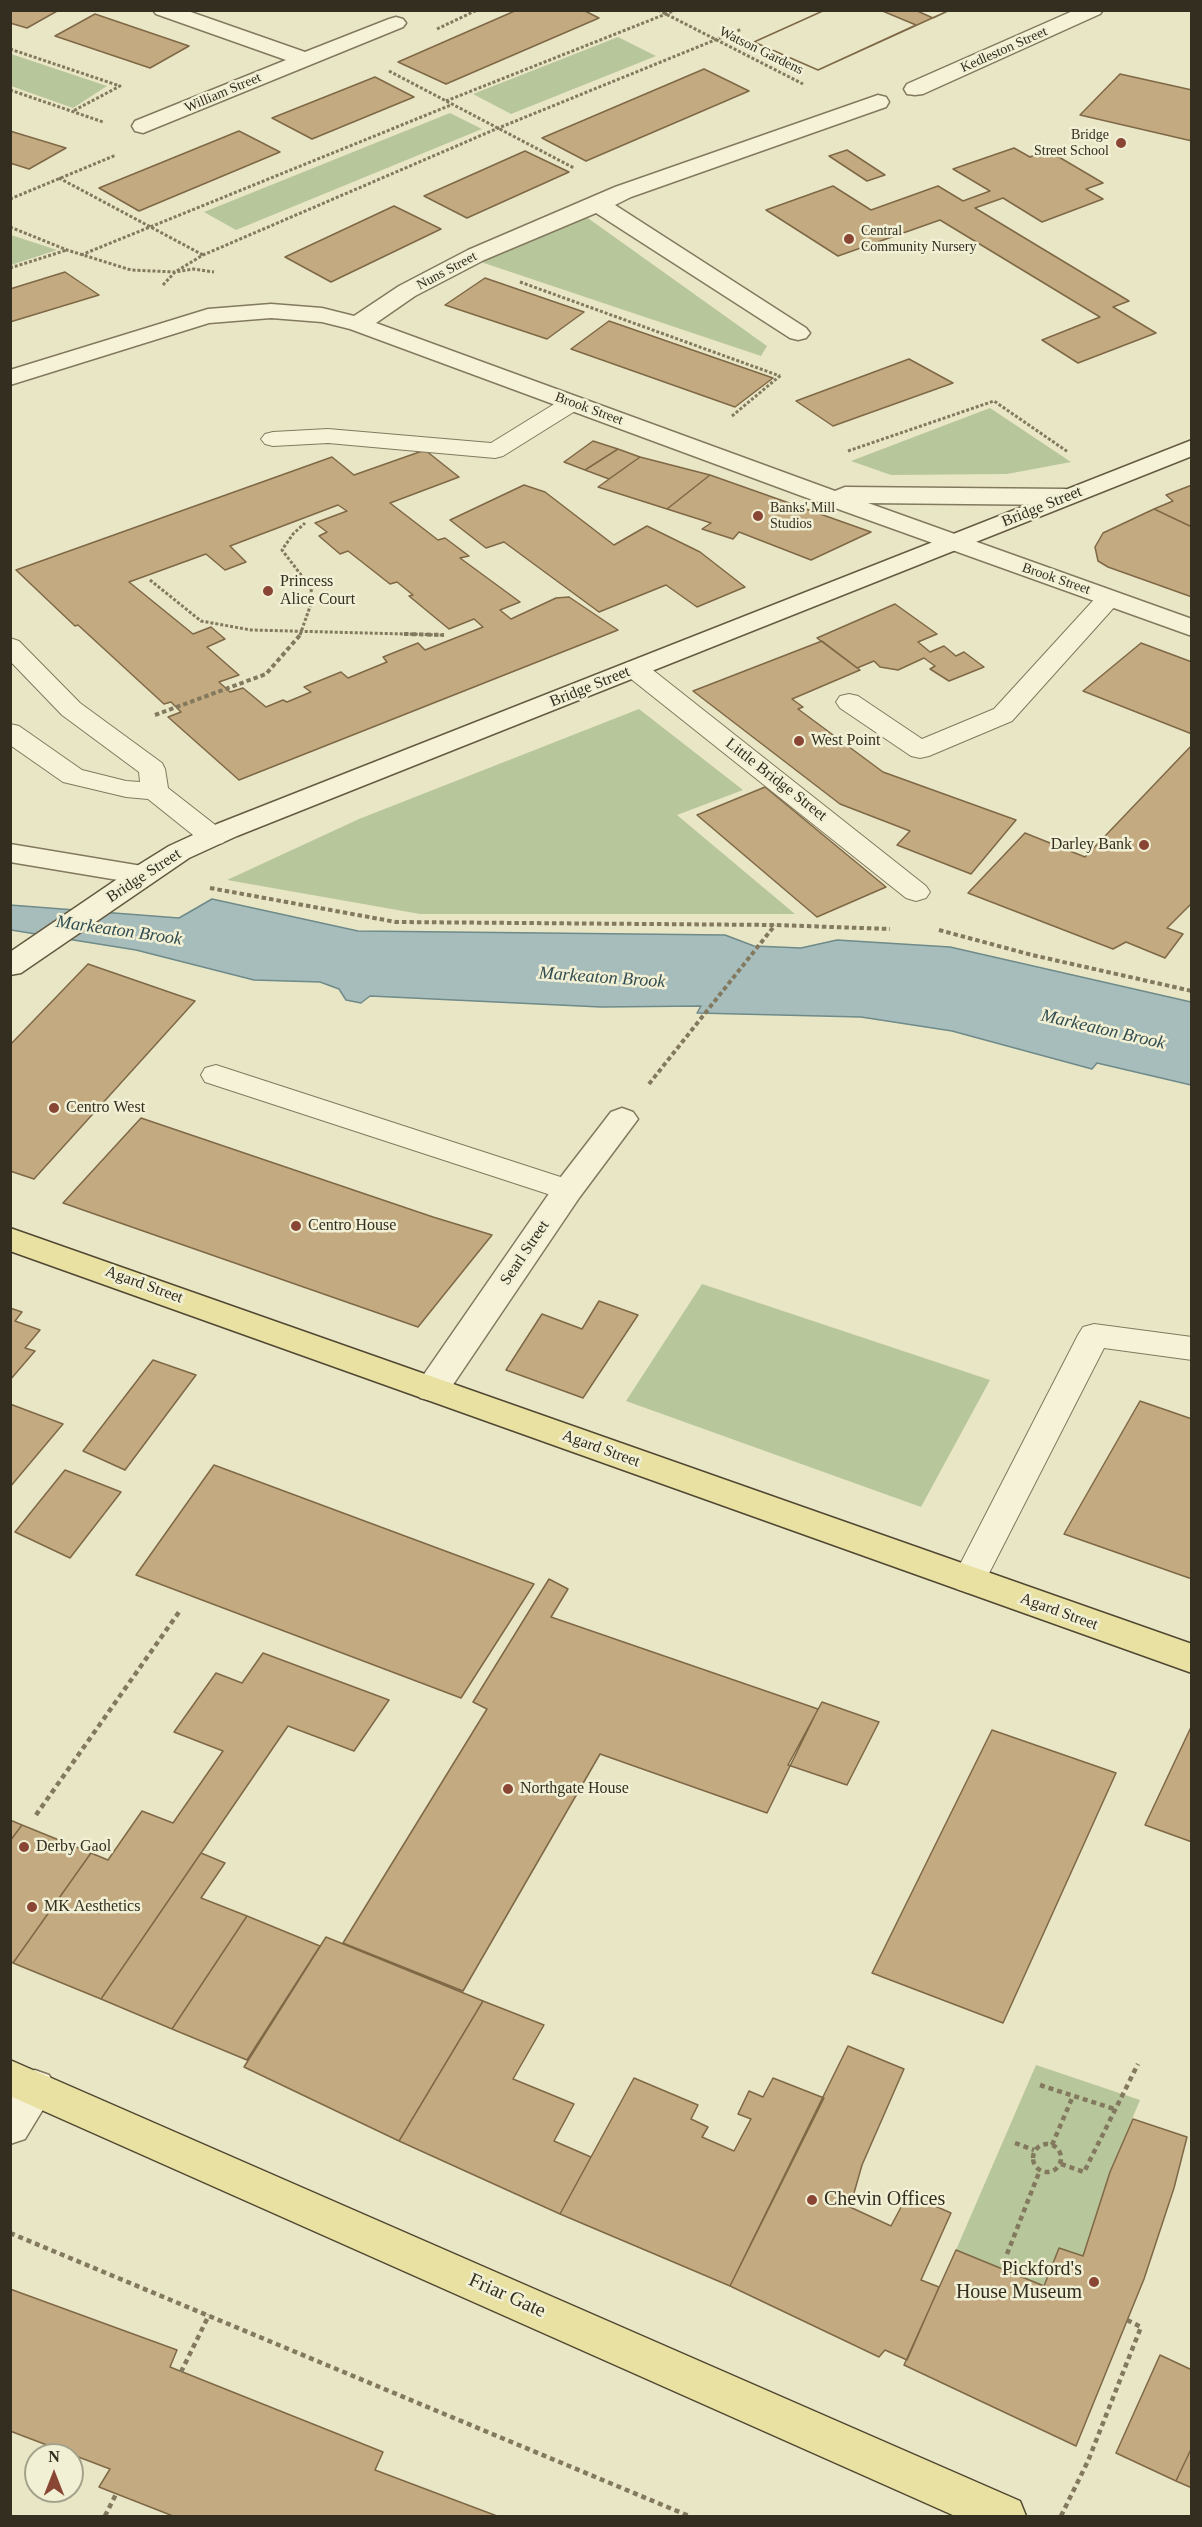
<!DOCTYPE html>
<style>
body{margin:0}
#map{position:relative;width:1202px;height:2527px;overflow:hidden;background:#e9e6c6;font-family:"Times New Roman",serif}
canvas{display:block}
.frame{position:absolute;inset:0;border:12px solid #342e20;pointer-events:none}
.north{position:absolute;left:24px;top:2443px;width:60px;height:60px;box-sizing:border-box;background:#f1efd4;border:2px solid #a5a28c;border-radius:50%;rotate:0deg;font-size:16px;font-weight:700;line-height:24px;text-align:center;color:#342e20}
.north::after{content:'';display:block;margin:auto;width:21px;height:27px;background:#8a4634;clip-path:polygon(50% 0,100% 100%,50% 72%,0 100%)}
</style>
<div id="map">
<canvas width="1202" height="2527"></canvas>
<div class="frame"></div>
<div class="north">N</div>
</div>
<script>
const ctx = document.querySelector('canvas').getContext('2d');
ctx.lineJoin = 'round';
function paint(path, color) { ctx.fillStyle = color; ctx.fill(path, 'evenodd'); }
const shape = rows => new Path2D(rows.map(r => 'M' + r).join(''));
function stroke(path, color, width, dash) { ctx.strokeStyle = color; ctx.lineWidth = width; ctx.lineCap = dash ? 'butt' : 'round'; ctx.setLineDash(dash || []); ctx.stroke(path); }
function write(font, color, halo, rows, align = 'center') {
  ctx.font = font + ' "Times New Roman",serif'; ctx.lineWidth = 5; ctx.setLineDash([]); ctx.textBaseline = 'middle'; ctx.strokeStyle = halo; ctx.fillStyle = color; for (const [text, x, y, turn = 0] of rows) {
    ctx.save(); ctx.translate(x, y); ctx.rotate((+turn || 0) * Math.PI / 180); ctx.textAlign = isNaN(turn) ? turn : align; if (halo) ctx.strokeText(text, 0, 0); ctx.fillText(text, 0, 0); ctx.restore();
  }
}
const green = shape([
 [618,37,656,56,511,114,473,94],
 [11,54,107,86,73,108,11,86],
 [450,113,482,129,236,230,204,212],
 [585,216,767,346,761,356,475,260],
 [11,235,57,250,11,265],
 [990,408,1071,462,1007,474,891,475,851,461],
 [639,709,743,790,677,815,795,914,420,914,227,880,359,819],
 [702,1284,990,1380,921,1507,626,1401],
 [1036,2065,1140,2100,1110,2172,1083,2256,1059,2249,1044,2286,956,2250]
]);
const water = shape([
 [212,899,358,931,725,935,754,946,801,948,837,940,950,947,1191,1002,1191,1085,1097,1063,1092,1069,952,1031,861,1017,697,1013,701,1006,601,1007,370,996,361,1003,346,1000,339,989,320,982,254,980,136,950,11,930,10,905,179,918,212,899]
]);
const building = shape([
 [10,10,59,10,27,28,10,23,10,10],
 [517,10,583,10,599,18,446,84,398,62,517,10],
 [825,10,950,10,818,70,754,42,825,10],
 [825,10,880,10,916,25,818,70,754,42,825,10],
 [915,10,950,10,933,18,915,10],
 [95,14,189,46,150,68,55,36,95,14],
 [704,69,749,91,586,161,542,138,704,69],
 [1120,74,1192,90,1192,141,1080,115,1120,74],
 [375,77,414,97,312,139,272,118,375,77],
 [10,131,66,148,29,169,10,163,10,131],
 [239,131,280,152,139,211,99,188,239,131],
 [1014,148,1030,157,1047,150,1103,183,1086,189,1103,199,1042,222,1003,198,975,208,1129,301,1113,307,1156,333,1078,363,1042,340,1100,317,940,220,838,256,766,210,833,186,871,210,938,186,963,201,990,191,953,169,1014,148],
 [847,150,885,175,867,181,829,156,847,150],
 [525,151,569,172,467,218,424,196,525,151],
 [394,206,441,229,331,282,285,257,394,206],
 [65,272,99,295,10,322,10,289,65,272],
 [485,278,584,312,547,339,445,305,485,278],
 [609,321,773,378,735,407,571,349,609,321],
 [909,359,953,383,833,426,796,401,909,359],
 [593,441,618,449,585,470,564,462,593,441],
 [618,449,640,457,609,479,585,470,618,449],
 [425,450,459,477,390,503,438,540,445,538,469,556,460,558,520,602,500,610,511,619,556,598,569,597,618,630,239,780,168,717,181,712,171,702,164,704,78,625,75,626,16,570,332,457,354,475,425,450],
 [338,505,347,511,315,523,327,532,319,536,340,554,348,551,390,584,397,582,413,595,409,596,449,629,474,619,483,627,425,650,418,643,383,657,387,662,348,678,341,672,304,687,311,692,287,702,283,700,266,707,243,688,230,692,219,682,239,675,207,647,225,639,211,627,193,634,129,582,206,554,225,570,246,562,230,546,338,505],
 [640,457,710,475,667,509,598,487,640,457],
 [710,475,871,532,811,560,739,532,733,539,702,529,711,523,667,509,710,475],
 [524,485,545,492,614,545,647,526,700,552,745,587,697,607,666,585,599,612,504,542,486,548,450,520,524,485],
 [1192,485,1192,527,1154,509,1173,501,1166,495,1192,485],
 [1154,509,1192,527,1192,597,1108,567,1098,561,1095,547,1103,533,1154,509],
 [895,604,937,634,918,642,930,652,944,646,956,656,964,652,984,667,949,681,930,669,935,666,924,658,898,670,880,667,874,661,857,668,817,638,895,604],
 [822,641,860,670,792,699,803,707,798,709,883,772,1016,820,971,874,897,845,910,831,840,804,693,691,822,641],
 [1141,643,1192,662,1192,734,1083,691,1141,643],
 [1192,745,1192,903,1167,928,1183,934,1165,958,1126,942,1113,949,968,893,1025,833,1085,857,1192,745],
 [765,787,886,887,817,917,697,815,765,787],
 [88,964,195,1001,34,1179,10,1171,10,1045,88,964],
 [141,1118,433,1217,492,1235,418,1327,63,1203,141,1118],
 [599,1301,638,1315,583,1398,506,1370,542,1314,582,1329,599,1301],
 [10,1308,22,1312,15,1321,40,1330,25,1348,35,1351,10,1380,10,1308],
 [153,1360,196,1375,125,1470,83,1451,153,1360],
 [1140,1401,1192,1419,1192,1579,1064,1534,1140,1401],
 [10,1404,63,1424,10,1487,10,1404],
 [214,1465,534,1584,461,1698,136,1575,214,1465],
 [65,1470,121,1492,70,1558,15,1532,65,1470],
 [549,1579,568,1589,551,1617,818,1709,767,1813,600,1754,463,1991,343,1943,487,1709,473,1702,549,1579],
 [263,1653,389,1700,354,1751,288,1726,101,1999,13,1963,91,1853,108,1860,142,1811,173,1823,223,1751,174,1732,216,1673,242,1683,263,1653],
 [822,1702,879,1722,847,1785,788,1765,822,1702],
 [1192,1725,1192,1842,1145,1825,1192,1725],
 [992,1730,1116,1773,1003,2023,872,1973,992,1730],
 [10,1820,22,1825,10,1841,10,1820],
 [22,1825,91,1853,13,1963,10,1961,10,1841,22,1825],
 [201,1853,225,1863,201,1898,247,1916,172,2029,101,1999,201,1853],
 [247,1916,320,1946,247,2060,172,2029,247,1916],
 [326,1937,483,2001,399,2141,244,2067,326,1937],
 [483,2001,544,2025,513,2079,574,2104,554,2141,591,2157,560,2214,399,2141,483,2001],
 [848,2046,904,2069,862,2165,850,2207,891,2226,908,2194,951,2213,921,2280,939,2287,907,2360,885,2350,879,2357,730,2286,848,2046],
 [634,2078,698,2105,691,2119,708,2127,702,2137,734,2151,751,2119,738,2114,749,2091,763,2097,773,2078,824,2098,730,2286,560,2214,634,2078],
 [1133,2119,1187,2137,1174,2188,1144,2279,1076,2446,904,2365,956,2250,1044,2286,1059,2248,1083,2256,1110,2172,1133,2119],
 [10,2289,177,2350,170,2367,383,2452,375,2470,497,2516,173,2516,99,2487,110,2469,10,2431,10,2289],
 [1160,2355,1192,2370,1192,2447,1176,2481,1116,2453,1160,2355],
 [1192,2447,1192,2488,1176,2481,1192,2447]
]);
const pathFar2 = shape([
 [658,10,803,84],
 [437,29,477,10],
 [10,49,120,86,73,111],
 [389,71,574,168],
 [10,90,103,122],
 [446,101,676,10],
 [59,178,203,255],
 [10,199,116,155],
 [10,227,67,250,131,270,175,272,194,269,214,272],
 [81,255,451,105],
 [10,268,67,250],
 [520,282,780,376],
 [163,285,175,272,203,255,496,129,742,29],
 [732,416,781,375],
 [848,451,994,401,1068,452],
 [150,580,201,621,251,630,444,635],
 [300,635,312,601,311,588,282,550,293,534,305,523]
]);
const pathFar1 = shape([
 [404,634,444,635],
 [155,715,266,674,301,634],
 [210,888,396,922,775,925,890,929],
 [939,930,1032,955,1192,991],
 [649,1084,775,925]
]);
const path = shape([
 [36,1815,179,1612],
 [1040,2085,1114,2109],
 [1015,2143,1034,2150],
 '1033 2158a14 14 0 1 1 28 0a14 14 0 1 1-28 0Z',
 [1052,2145,1073,2096],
 [1061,2164,1084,2172,1138,2064],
 [10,2233,689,2516],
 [1007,2254,1040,2170],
 [181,2372,209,2315],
 [105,2516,116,2494],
 [1061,2516,1088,2461,1141,2327,1127,2320]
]);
const lane = shape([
 [572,396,580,398,584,403,580,408,503,456,495,458,328,443,273,446,265,444,261,439,265,434,273,432,328,429,491,443,564,398,572,396],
 [1109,590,1118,593,1122,598,1118,603,1012,721,929,756,920,758,911,756,840,708,836,702,840,696,849,694,858,696,922,739,994,709,1100,593,1109,590],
 [10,638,19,641,80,703,162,763,165,769,168,788,223,831,227,837,223,843,213,845,203,843,148,799,126,797,63,782,10,745,10,724,19,726,82,770,126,781,140,782,139,772,62,715,10,661,10,638],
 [635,661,644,663,926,886,930,892,926,898,916,901,906,898,626,675,622,669,626,663,635,661],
 [216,1065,579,1183,583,1190,579,1197,568,1200,557,1197,205,1082,201,1075,205,1068,216,1065],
 [1094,1324,1192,1337,1192,1360,1104,1348,981,1589,969,1593,957,1589,952,1580,1078,1335,1083,1327,1094,1324]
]);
const street = shape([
 [153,10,185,10,305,52,389,19,396,17,403,19,406,23,403,27,143,133,135,131,132,126,135,121,286,60,156,14,153,10],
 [1075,10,1103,10,1100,14,923,94,915,95,907,94,904,89,907,84,1075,10],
 [878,95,886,97,889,102,886,107,631,197,615,205,806,328,810,333,806,338,798,340,790,338,596,213,484,260,415,296,376,323,835,491,845,487,1065,489,1074,492,1078,497,1074,502,1065,505,868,503,1192,619,1192,636,810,499,350,329,322,322,271,318,209,323,10,385,10,370,208,309,271,304,322,308,354,316,399,286,468,250,615,187,878,95],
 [10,844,142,866,152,869,157,875,152,881,142,884,10,862,10,844],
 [622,1108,633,1112,638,1119,579,1198,444,1398,432,1401,420,1398,415,1389,420,1380,557,1182,611,1112,622,1108],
 [35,2070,49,2075,56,2088,25,2139,10,2144,10,2091,21,2075,35,2070]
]);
const secondary = shape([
 [1192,440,1192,456,237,836,189,858,21,973,10,975,10,952,132,869,169,846,217,824,1192,440]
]);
const primary = shape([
 [10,1228,1192,1644,1192,1673,10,1251,10,1228],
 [10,2060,1020,2501,1026,2516,955,2516,10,2096,10,2060]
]);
const markers = [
 [1121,143,6,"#8a4634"],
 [849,239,6,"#8a4634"],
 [758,516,6,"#8a4634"],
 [268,591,6,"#8a4634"],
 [799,741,6,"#8a4634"],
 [1144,845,6,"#8a4634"],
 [54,1108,6,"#8a4634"],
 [296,1226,6,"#8a4634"],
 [508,1789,6,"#8a4634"],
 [24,1847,6,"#8a4634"],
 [32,1907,6,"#8a4634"],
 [812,2200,6,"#8a4634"],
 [1094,2282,6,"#8a4634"]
];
const farStreetnames = [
 ["Kedleston Street",1004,50,-24],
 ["Watson Gardens",761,51,26],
 ["William Street",223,93,-23],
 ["Nuns Street",447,271,-28],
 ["Brook Street",589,409,20],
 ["Brook Street",1056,579,19]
];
const farPoinames = [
 ["Bridge",1109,135,"right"],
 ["Street School",1109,151,"right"],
 ["Central",861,231],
 ["Community Nursery",861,247],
 ["Banks' Mill",770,508],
 ["Studios",770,524]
];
const streetNames = [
 ["Bridge Street",1042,507,-22],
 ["Bridge Street",590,687,-22],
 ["Little Bridge Street",776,780,38],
 ["Bridge Street",144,876,-33],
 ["Searl Street",525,1253,-56],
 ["Agard Street",144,1285,20],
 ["Agard Street",601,1449,20],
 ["Agard Street",1059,1612,20]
];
const poiNames = [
 ["Princess",280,582],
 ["Alice Court",280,600],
 ["West Point",811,741],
 ["Darley Bank",1132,845,"right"],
 ["Centro West",66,1108],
 ["Centro House",308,1226],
 ["Northgate House",520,1789],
 ["Derby Gaol",36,1847],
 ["MK Aesthetics",44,1907]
];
const waterNames = [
 ["Markeaton Brook",119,931,8],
 ["Markeaton Brook",602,978,4],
 ["Markeaton Brook",1103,1030,13]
];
const nearPoinames = [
 ["Chevin Offices",824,2200],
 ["Pickford's",1082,2270,"right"],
 ["House Museum",1082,2293,"right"]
];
const nearStreetnames = [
 ["Friar Gate",507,2296,24]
];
paint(green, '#b8c69b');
paint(water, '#a7bdbb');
stroke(water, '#6e8a89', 1.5);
paint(building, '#c3aa80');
stroke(building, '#7e6846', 1.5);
stroke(lane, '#82795e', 2);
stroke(street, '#82795e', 3);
stroke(secondary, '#645a41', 3);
stroke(primary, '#504631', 3);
stroke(pathFar2, '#82795e', 3, [3, 2]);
stroke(pathFar1, '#82795e', 4, [4.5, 3]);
stroke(path, '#82795e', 4.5, [5, 4]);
paint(lane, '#f5f2d8');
paint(street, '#f5f2d8');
paint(secondary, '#f5f2d8');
paint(primary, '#e8e1a2');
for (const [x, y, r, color] of markers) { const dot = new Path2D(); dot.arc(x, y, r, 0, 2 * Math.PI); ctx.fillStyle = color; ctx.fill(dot); stroke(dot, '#f1efd4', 2); }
write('14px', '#342e20', '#f1efd4', farStreetnames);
write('14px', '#342e20', '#f1efd4', farPoinames, 'left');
write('16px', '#342e20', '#f1efd4', streetNames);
write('16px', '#342e20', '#f1efd4', poiNames, 'left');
write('italic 18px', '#314d52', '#f1efd4', waterNames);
write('20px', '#342e20', '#f1efd4', nearPoinames, 'left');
write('20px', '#342e20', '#f1efd4', nearStreetnames);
</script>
